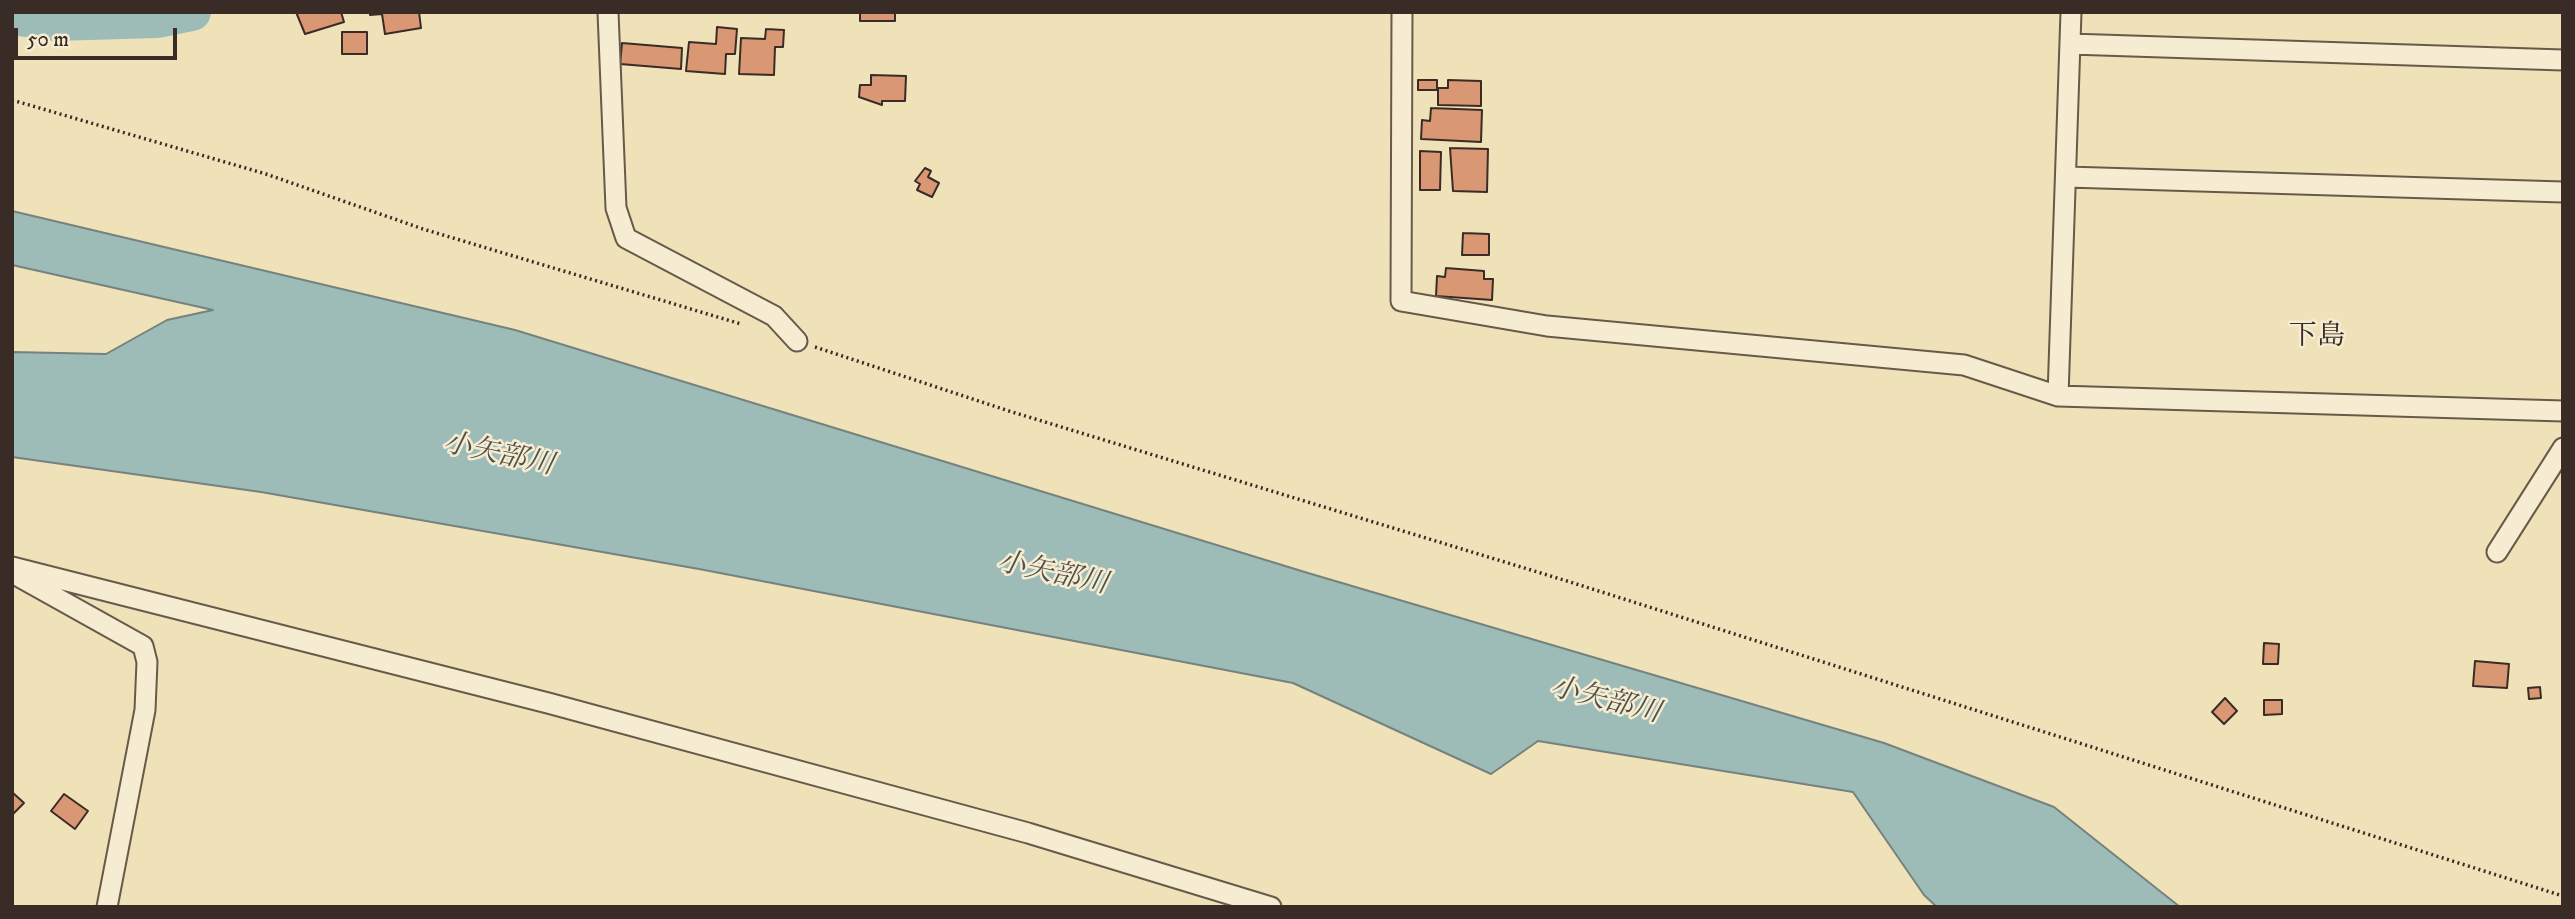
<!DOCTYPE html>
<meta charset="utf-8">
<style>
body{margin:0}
#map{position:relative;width:2575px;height:919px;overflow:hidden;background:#f0e2b8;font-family:"IM FELL DW Pica",serif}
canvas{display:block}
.frame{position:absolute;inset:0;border:14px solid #392c26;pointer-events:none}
.scale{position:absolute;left:14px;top:28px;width:163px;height:32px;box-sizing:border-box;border:4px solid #392c26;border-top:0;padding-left:9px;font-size:21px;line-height:24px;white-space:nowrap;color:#392c26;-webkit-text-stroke:5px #f5ecd1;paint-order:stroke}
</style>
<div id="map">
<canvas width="2575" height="919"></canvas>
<div class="frame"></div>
<div class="scale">50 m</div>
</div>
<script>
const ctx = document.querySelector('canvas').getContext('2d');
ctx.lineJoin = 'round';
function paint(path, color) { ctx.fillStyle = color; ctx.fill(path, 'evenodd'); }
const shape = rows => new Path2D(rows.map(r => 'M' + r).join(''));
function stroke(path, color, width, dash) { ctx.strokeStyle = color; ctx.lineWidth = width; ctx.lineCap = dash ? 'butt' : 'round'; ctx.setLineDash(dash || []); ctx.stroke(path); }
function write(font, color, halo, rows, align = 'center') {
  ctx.font = font + ' "IM FELL DW Pica","Noto Serif JP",serif'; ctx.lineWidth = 5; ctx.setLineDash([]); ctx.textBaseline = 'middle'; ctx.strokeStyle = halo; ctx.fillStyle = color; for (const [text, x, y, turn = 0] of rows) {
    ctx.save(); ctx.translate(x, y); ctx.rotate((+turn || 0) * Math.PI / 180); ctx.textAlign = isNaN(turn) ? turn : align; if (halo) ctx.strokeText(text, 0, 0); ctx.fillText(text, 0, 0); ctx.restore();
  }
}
const water = shape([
 [12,211,515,330,1308,573,1884,743,2054,807,2180,907,1937,907,1924,895,1853,792,1538,741,1491,774,1293,683,699,569,261,492,12,457,12,352,106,354,167,320,213,310,12,265,12,211]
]);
const river = shape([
 [12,16,55,22,158,19,192,12]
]);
const building = shape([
 [296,12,341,12,344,22,305,34,296,12],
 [370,12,419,12,421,28,385,34,382,14,370,15,370,12],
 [860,12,895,12,895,21,860,21,860,12],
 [717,27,737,29,735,54,726,54,725,74,686,71,689,42,716,44,717,27],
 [766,29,784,30,783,47,775,47,774,75,739,74,741,38,765,39,766,29],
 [342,32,367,32,367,54,342,54,342,32],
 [622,43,682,48,681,69,620,64,622,43],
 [871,75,906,76,905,101,882,101,882,105,859,97,860,85,871,85,871,75],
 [1418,80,1437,80,1437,90,1418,90,1418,80],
 [1448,80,1481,81,1481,106,1438,105,1438,88,1448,88,1448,80],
 [1431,108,1482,110,1481,142,1421,139,1422,120,1430,121,1431,108],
 [1450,148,1488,149,1487,192,1453,191,1450,148],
 [1420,151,1441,152,1440,190,1420,190,1420,151],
 [925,168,931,171,928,177,939,183,932,197,917,190,920,184,915,181,925,168],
 [1463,233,1489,234,1489,255,1462,255,1463,233],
 [1446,268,1484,271,1484,279,1493,279,1492,300,1436,296,1437,276,1445,277,1446,268],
 [2264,643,2279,644,2278,664,2263,664,2264,643],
 [2475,661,2509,664,2507,688,2473,686,2475,661],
 [2540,687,2541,698,2529,699,2528,688,2540,687],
 [2225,698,2237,711,2224,724,2212,712,2225,698],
 [2264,700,2282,700,2282,714,2264,715,2264,700],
 [12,792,24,803,12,815,12,792],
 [64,794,88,811,75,829,51,811,64,794]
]);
const path = shape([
 [12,100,266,174,423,229,741,324],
 [815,347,1009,411,1567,581,2563,896]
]);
const minor = shape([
 [608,12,616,208,626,238,774,316,797,341],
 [1402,12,1401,301,1547,326,1964,365,2058,396,2563,411],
 [2070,44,2563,60],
 [2067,177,2563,192],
 [2058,396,2071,12],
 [2497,552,2563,448],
 [12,567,548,703,1028,833,1271,907],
 [14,574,143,646,147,662,145,710,107,907]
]);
const neighbourhoodNames = [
 ["下島",2317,338]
];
const waterNames = [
 ["小矢部川",498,456,12],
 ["小矢部川",1052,575,12],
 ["小矢部川",1605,702,14]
];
paint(water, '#9dbcb8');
stroke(water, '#75827e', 2);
stroke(river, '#9dbcb8', 38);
paint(building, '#da9774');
stroke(building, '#392c26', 2);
stroke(minor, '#675a4a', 23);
stroke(path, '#392c26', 3.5, [2, 3.5]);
stroke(minor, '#f5ecd1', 19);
write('28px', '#392c26', '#f5ecd1', neighbourhoodNames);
write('italic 28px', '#52504a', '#f5ecd1', waterNames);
</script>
